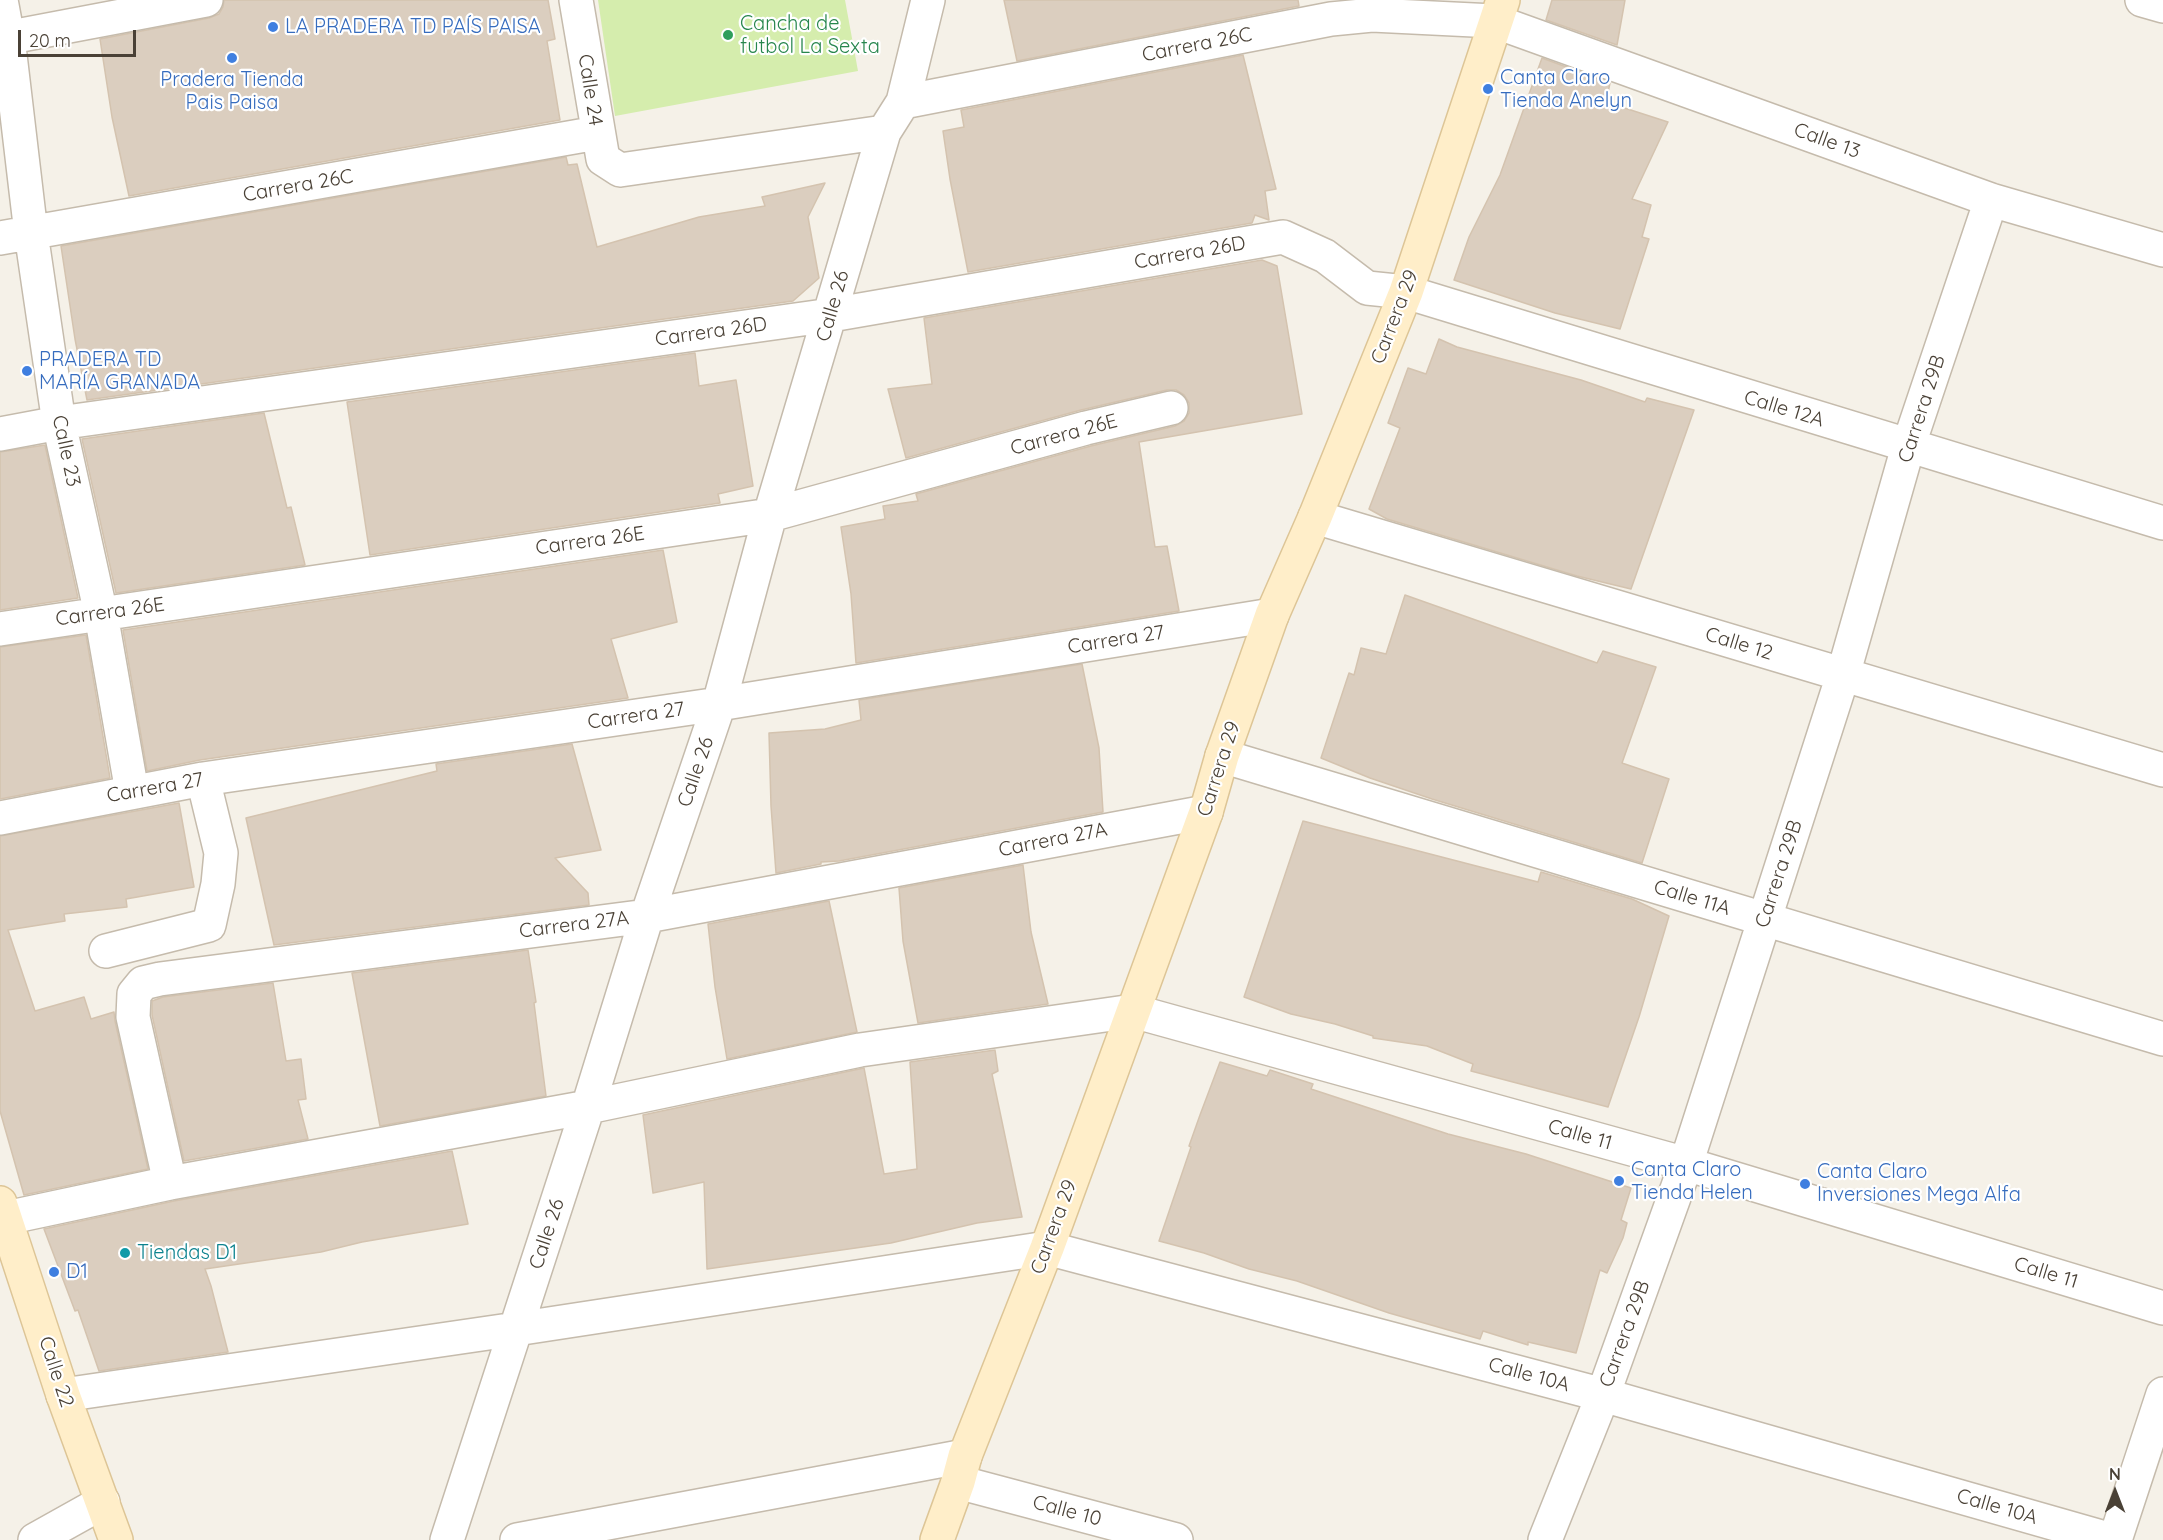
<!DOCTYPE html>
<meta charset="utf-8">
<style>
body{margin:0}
#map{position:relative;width:2163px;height:1540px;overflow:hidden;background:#f5f1e8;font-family:Quicksand,sans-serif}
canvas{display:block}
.north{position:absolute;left:2085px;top:1462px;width:60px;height:60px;-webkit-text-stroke:4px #fff;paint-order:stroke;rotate:0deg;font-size:16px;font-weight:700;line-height:24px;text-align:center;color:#4a4136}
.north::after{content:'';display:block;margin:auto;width:21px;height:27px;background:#4a4136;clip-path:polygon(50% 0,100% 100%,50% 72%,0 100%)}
.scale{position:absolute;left:18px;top:30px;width:118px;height:27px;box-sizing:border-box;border:3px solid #4a4136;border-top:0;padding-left:8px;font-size:18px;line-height:21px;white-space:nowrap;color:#4a4136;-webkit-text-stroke:4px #fff;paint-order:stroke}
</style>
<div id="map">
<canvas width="2163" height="1540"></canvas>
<div class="north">N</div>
<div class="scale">20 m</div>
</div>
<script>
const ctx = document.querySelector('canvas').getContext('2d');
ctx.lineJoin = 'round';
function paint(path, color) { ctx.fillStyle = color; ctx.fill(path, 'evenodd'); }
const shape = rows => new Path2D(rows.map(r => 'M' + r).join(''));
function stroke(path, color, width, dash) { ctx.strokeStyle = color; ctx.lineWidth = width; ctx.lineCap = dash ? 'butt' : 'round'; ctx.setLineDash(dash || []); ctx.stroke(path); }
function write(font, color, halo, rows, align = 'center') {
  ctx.font = font + ' Quicksand,sans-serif'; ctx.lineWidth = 4.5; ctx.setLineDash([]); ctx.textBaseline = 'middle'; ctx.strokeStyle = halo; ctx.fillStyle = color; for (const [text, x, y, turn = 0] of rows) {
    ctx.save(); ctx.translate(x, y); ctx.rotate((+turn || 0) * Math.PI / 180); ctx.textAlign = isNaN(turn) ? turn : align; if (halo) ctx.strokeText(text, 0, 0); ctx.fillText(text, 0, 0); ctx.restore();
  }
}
const green = shape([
 [598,0,845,0,858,71,615,116]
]);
const building = shape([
 [224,0,548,0,555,39,547,41,560,120,129,196,112,117,100,39,209,18,219,14,223,7,224,0],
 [1004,0,1298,0,1299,6,1017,61,1004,0],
 [1552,0,1625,0,1617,45,1546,20,1552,0],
 [1243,55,1276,189,1265,191,1269,220,1255,215,1252,223,968,272,950,179,943,131,964,127,961,110,1243,55],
 [1542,58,1610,83,1606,102,1668,122,1632,199,1651,205,1642,237,1649,239,1620,329,1555,313,1454,280,1469,237,1500,175,1542,58],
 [566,157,568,165,577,164,597,247,699,217,765,206,762,197,825,183,808,217,819,278,793,301,87,400,75,339,61,246,566,157],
 [1262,260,1277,266,1302,414,1139,442,1155,547,1167,546,1179,611,856,663,851,594,841,527,885,519,883,506,918,501,916,494,1091,446,1175,426,1184,421,1189,413,1189,403,1184,395,1176,390,1167,390,1081,410,906,458,888,389,932,384,924,318,1262,260],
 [1439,339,1457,347,1581,380,1645,402,1647,398,1694,410,1631,589,1577,576,1387,519,1369,509,1400,428,1388,423,1408,368,1426,374,1439,339],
 [695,353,699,386,736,380,753,486,718,494,720,503,370,555,347,402,695,353],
 [264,413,287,508,291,507,305,565,116,593,82,439,264,413],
 [45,445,78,598,0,610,0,452,45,445],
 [663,550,677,622,611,639,628,698,200,760,147,771,123,630,663,550],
 [1405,595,1597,663,1603,651,1656,667,1622,763,1669,779,1642,863,1432,799,1370,778,1321,758,1349,673,1354,675,1361,648,1386,654,1405,595],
 [86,635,110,778,0,799,0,647,86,635],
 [1082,664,1099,748,1103,812,839,861,821,862,821,864,776,873,771,806,769,733,825,729,861,720,859,700,1082,664],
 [572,744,601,850,555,858,588,893,589,905,274,945,246,818,437,771,436,764,572,744],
 [179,803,194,887,126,899,127,907,64,914,65,921,8,930,35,1011,84,997,91,1019,114,1012,115,1021,148,1169,24,1195,0,1111,0,836,179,803],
 [1303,821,1538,882,1541,872,1632,899,1669,916,1639,1017,1608,1107,1471,1071,1473,1064,1427,1046,1373,1038,1373,1036,1335,1024,1291,1014,1244,997,1303,821],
 [1023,865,1031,932,1048,1004,918,1023,903,941,899,888,1023,865],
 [829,901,857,1032,727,1059,715,987,708,924,829,901],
 [528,950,536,1002,534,1003,546,1096,380,1126,352,973,528,950],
 [273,983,286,1061,301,1059,306,1099,298,1100,308,1139,184,1161,152,1015,152,1001,163,997,273,983],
 [995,1050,998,1071,992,1074,1022,1217,977,1223,891,1243,707,1269,704,1182,653,1193,643,1115,864,1068,884,1174,917,1169,910,1062,995,1050],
 [1220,1062,1267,1076,1270,1070,1313,1084,1311,1089,1448,1134,1526,1154,1631,1188,1621,1220,1627,1223,1623,1238,1607,1273,1600,1270,1576,1353,1528,1342,1528,1345,1483,1331,1480,1339,1389,1313,1297,1281,1249,1269,1204,1253,1159,1241,1191,1147,1189,1146,1200,1115,1220,1062],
 [452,1151,468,1224,362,1242,321,1252,205,1269,211,1286,228,1352,99,1371,78,1310,75,1311,44,1229,174,1201,452,1151]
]);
const street = shape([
 [1,0,8,38,31,233,59,423,101,614,132,792],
 [576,0,603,159,620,170,884,132],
 [2142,0,2163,6],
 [0,39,206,0],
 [903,102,1331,19,1372,15,1494,21,1991,200,2163,250],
 [0,238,597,133],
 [0,434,59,423,831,315,1283,237,1325,256,1367,288,1406,292,2163,523],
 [1315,517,2163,770],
 [0,629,770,515,1086,428,1171,408],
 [1222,756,2163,1039],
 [0,818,203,779,719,704,1272,615],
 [106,951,209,925,218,884,221,853,203,779],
 [170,1183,133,1017,134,994,143,983,160,979,647,916,1206,812],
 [6,1218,170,1183,588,1107,860,1050,1133,1011,1686,1164,2163,1308],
 [63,1395,516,1329,1047,1248,1603,1395,2112,1540],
 [958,1482,1176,1540],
 [35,1540,103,1502],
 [447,1540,588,1107,647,916,719,704,770,515,884,132,903,102,928,0],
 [517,1540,965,1456],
 [1545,1540,1603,1395,1686,1164,1843,675,1908,447,1991,200],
 [2115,1540,2163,1394]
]);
const secondary = shape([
 [0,1203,63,1395,116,1540],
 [937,1540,958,1482,965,1456,1047,1248,1206,812,1222,756,1272,615,1315,517,1406,292,1503,0]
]);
const markers = [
 [273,27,6,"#3f7fe0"],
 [728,35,6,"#2e9e5b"],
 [232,58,6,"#3f7fe0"],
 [1488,89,6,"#3f7fe0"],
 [27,371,6,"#3f7fe0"],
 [1619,1181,6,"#3f7fe0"],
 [1805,1184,6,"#3f7fe0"],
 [125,1253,6,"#0f9aa8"],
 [54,1272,6,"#3f7fe0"]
];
const leisureNames = [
 ["Cancha de",740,24],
 ["futbol La Sexta",740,47]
];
const shopNames = [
 ["LA PRADERA TD PAÍS PAISA",285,27],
 ["Canta Claro",1500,78],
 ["Tienda Anelyn",1500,101],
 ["Pradera Tienda",232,80,"center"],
 ["Pais Paisa",232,103,"center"],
 ["PRADERA TD",39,360],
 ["MARÍA GRANADA",39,383],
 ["Canta Claro",1631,1170],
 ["Tienda Helen",1631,1193],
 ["Canta Claro",1817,1172],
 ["Inversiones Mega Alfa",1817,1195],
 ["D1",66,1272]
];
const streetNames = [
 ["Carrera 26C",1197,45,-11],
 ["Calle 24",590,90,81],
 ["Calle 13",1827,141,20],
 ["Carrera 26C",298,186,-10],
 ["Carrera 26D",1190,253,-10],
 ["Calle 26",833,306,-74],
 ["Carrera 29",1395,317,-69],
 ["Carrera 26D",711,332,-8],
 ["Calle 12A",1784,409,17],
 ["Carrera 29B",1922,409,-72],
 ["Carrera 26E",1064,435,-15],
 ["Calle 23",66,451,78],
 ["Carrera 26E",590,541,-8],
 ["Carrera 26E",110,612,-8],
 ["Carrera 27",1116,640,-9],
 ["Calle 12",1739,644,17],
 ["Carrera 27",636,716,-8],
 ["Carrera 29",1219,769,-72],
 ["Calle 26",696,772,-71],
 ["Carrera 27",155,788,-10],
 ["Carrera 27A",1053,840,-11],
 ["Carrera 29B",1779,874,-72],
 ["Calle 11A",1692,898,17],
 ["Carrera 27A",574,925,-7],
 ["Calle 11",1580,1135,16],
 ["Carrera 29",1054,1227,-70],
 ["Calle 26",547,1234,-72],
 ["Calle 11",2046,1273,17],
 ["Carrera 29B",1625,1334,-70],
 ["Calle 22",56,1372,72],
 ["Calle 10A",1529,1375,15],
 ["Calle 10A",1997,1507,16],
 ["Calle 10",1067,1511,15]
];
const cultureNames = [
 ["Tiendas D1",137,1253]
];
paint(green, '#d5edad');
paint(building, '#dbcebf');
stroke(building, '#d4c3af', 1.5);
stroke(street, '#c5bbac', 36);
stroke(secondary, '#ddc596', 36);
stroke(street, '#fff', 33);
stroke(secondary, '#ffeec9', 33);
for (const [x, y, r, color] of markers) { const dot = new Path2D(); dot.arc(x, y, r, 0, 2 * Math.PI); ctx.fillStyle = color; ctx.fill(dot); stroke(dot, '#fff', 2); }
write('20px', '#27864d', '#fff', leisureNames, 'left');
write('20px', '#366cbe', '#fff', shopNames, 'left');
write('20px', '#4a4136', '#fff', streetNames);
write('20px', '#0d838f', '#fff', cultureNames, 'left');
</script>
